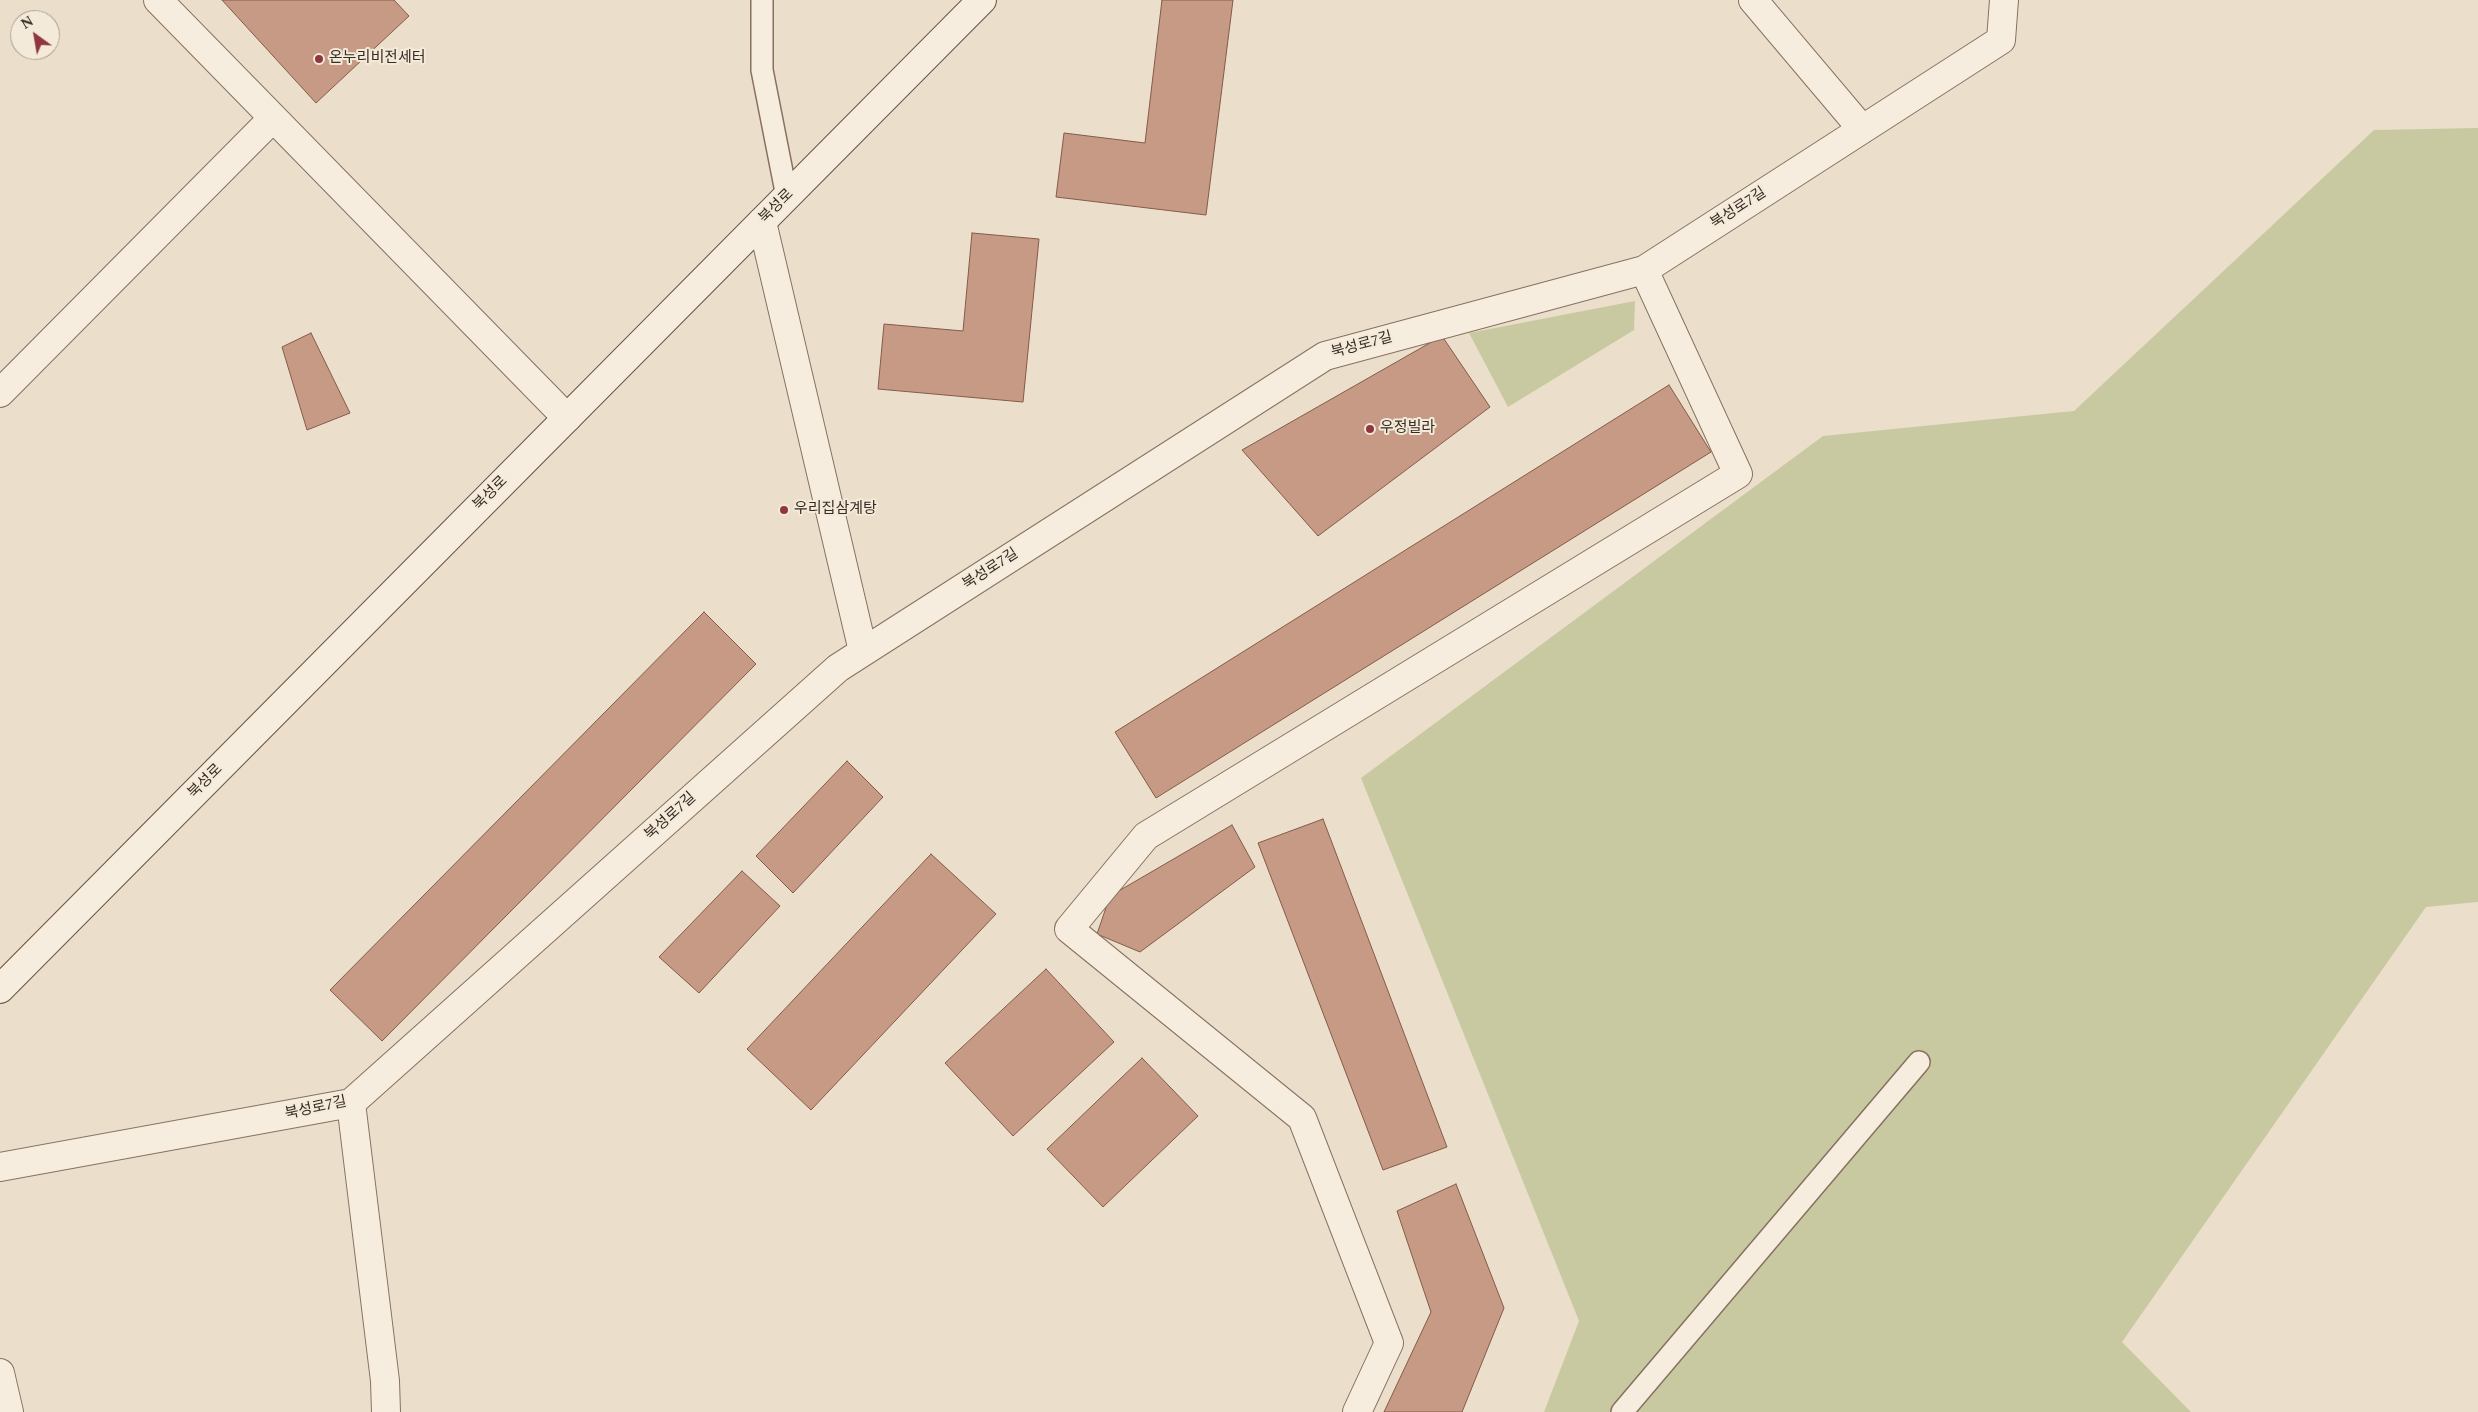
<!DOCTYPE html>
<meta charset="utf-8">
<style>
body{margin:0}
#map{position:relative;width:2478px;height:1412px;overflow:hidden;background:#ebdfcb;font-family:Spectral,serif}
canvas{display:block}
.north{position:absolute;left:10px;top:10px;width:50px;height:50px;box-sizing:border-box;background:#f3eada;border:1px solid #a99e91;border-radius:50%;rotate:328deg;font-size:14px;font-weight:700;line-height:20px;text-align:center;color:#392b23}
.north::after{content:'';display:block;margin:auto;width:18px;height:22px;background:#91363f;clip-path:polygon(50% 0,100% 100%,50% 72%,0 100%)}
</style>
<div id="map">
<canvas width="2478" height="1412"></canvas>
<div class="north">N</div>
</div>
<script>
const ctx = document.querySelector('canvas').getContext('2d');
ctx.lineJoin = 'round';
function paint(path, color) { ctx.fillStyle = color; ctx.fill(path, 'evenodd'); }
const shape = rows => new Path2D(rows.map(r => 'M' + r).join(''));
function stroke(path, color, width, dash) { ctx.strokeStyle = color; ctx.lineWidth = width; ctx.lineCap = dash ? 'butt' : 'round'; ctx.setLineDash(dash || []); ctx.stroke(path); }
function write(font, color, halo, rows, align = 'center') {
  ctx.font = font + ' Spectral,"Noto Sans KR",serif'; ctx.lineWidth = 4; ctx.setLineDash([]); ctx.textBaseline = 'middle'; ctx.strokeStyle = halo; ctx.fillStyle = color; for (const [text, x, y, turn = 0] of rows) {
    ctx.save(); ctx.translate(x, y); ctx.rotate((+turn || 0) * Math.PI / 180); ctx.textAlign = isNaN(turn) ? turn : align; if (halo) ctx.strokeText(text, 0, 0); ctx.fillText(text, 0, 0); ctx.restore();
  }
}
const green = shape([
 [2478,128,2478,902,2426,907,2122,1342,2191,1412,1544,1412,1579,1321,1361,778,1823,436,2074,411,2374,130],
 [1635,301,1634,330,1508,407,1469,333]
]);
const building = shape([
 [222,0,394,0,409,16,316,103,222,0],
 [1162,0,1233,0,1206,215,1056,197,1064,133,1145,143,1162,0],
 [972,233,1039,239,1023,402,878,389,884,324,963,331,972,233],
 [311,333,350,413,307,430,282,347,311,333],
 [1442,336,1490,407,1318,536,1242,450,1442,336],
 [1669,385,1711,452,1156,798,1115,732,1669,385],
 [704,612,756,664,382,1041,330,990,704,612],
 [847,761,883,797,793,893,756,856,847,761],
 [1323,819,1447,1147,1383,1170,1258,843,1323,819],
 [1232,825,1255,867,1140,952,1097,934,1110,896,1232,825],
 [931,854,996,914,811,1110,747,1049,931,854],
 [742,871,780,906,699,993,659,957,742,871],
 [1046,969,1114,1042,1013,1136,945,1063,1046,969],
 [1142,1058,1198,1116,1103,1207,1047,1149,1142,1058],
 [1456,1184,1504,1308,1462,1412,1384,1412,1431,1312,1397,1211,1456,1184]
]);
const lane = shape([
 [762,0,762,70,787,197],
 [1622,1412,1919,1062]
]);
const street = shape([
 [158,0,567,418],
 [1753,0,1862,129],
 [762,222,863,651],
 [0,393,273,118],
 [351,1103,385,1381,386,1412],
 [0,1167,351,1103,838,668,1325,356,1644,270,2001,40,2004,0],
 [0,1373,9,1412],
 [1357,1412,1389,1343,1302,1118,1069,929,1146,836,1738,474,1644,270]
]);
const secondary = shape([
 [0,989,982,0]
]);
const markers = [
 [319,59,5,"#91363f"],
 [1370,429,5,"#91363f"],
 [784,510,5,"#91363f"]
];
const poiNames = [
 ["온누리비전세터",329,59],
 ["우정빌라",1380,429],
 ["우리집삼계탕",794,510]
];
const streetNames = [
 ["북성로",777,207,-45],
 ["북성로7길",1739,209,-33],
 ["북성로7길",1362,346,-15],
 ["북성로",491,494,-45],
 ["북성로7길",991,570,-33],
 ["북성로",206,782,-45],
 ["북성로7길",671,817,-42],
 ["북성로7길",316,1109,-12]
];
paint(green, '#c8c9a0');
paint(building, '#c69a85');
stroke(building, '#845a48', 1);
stroke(lane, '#877161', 24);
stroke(street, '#877161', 30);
stroke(secondary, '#695343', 30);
stroke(lane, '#f7edde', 21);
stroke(street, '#f7edde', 28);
stroke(secondary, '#f7edde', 28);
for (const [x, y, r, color] of markers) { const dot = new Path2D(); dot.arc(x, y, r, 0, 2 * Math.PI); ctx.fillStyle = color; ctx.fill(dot); stroke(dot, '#f3eada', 2); }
write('15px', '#392b23', '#f3eada', poiNames, 'left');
write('15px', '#392b23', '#f3eada', streetNames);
</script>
